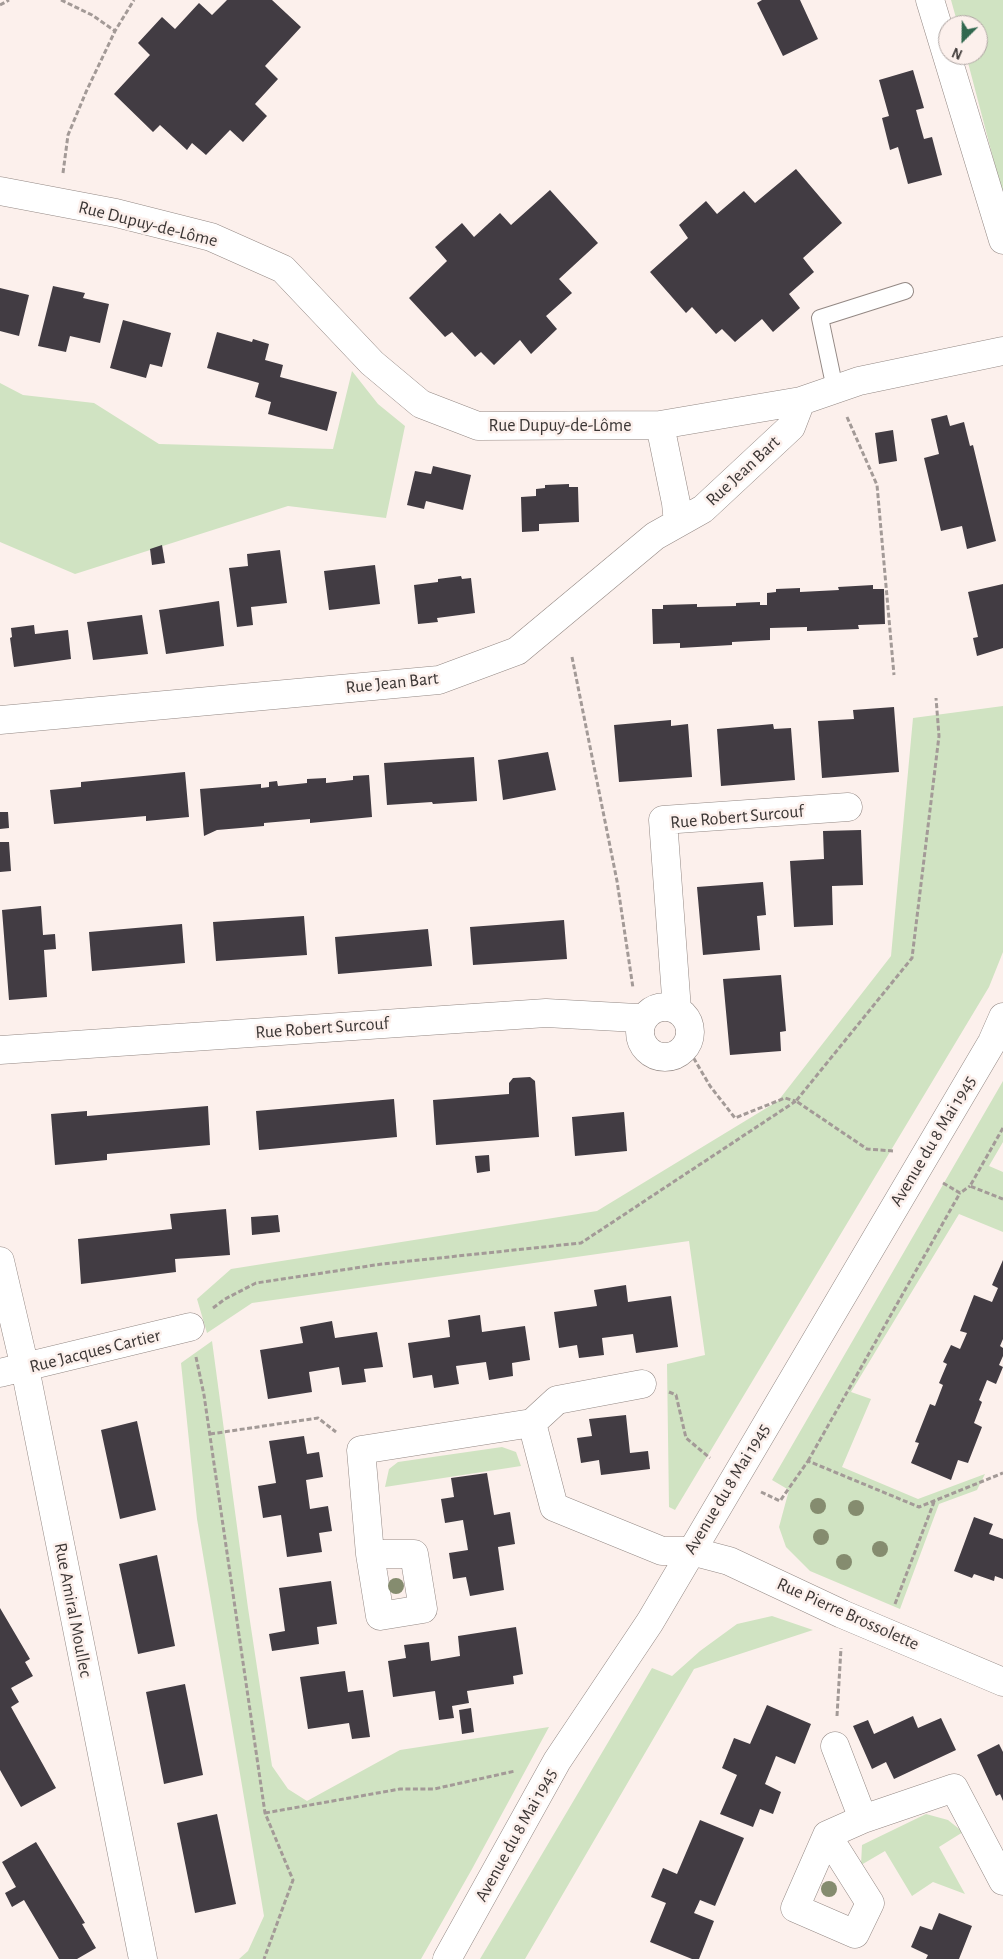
<!DOCTYPE html>
<meta charset="utf-8">
<style>
body{margin:0}
#map{position:relative;width:1003px;height:1959px;overflow:hidden;background:#fcf0ec;font-family:"Alegreya Sans",sans-serif}
canvas{display:block}
.north{position:absolute;left:938px;top:15px;width:50px;height:50px;box-sizing:border-box;background:#fcf0ec;border:1px solid #afa6a3;border-radius:50%;rotate:203deg;font-size:14px;font-weight:700;line-height:20px;text-align:center;color:#3b3635}
.north::after{content:'';display:block;margin:auto;width:18px;height:22px;background:#31684f;clip-path:polygon(50% 0,100% 100%,50% 72%,0 100%)}
</style>
<div id="map">
<canvas width="1003" height="1959"></canvas>
<div class="north">N</div>
</div>
<script>
const ctx = document.querySelector('canvas').getContext('2d');
ctx.lineJoin = 'round';
function paint(path, color) { ctx.fillStyle = color; ctx.fill(path, 'evenodd'); }
const shape = rows => new Path2D(rows.map(r => 'M' + r).join(''));
function stroke(path, color, width, dash) { ctx.strokeStyle = color; ctx.lineWidth = width; ctx.lineCap = dash ? 'butt' : 'round'; ctx.setLineDash(dash || []); ctx.stroke(path); }
function write(font, color, halo, rows, align = 'center') {
  ctx.font = font + ' "Alegreya Sans",sans-serif'; ctx.lineWidth = 5; ctx.setLineDash([]); ctx.textBaseline = 'middle'; ctx.strokeStyle = halo; ctx.fillStyle = color; for (const [text, x, y, turn = 0] of rows) {
    ctx.save(); ctx.translate(x, y); ctx.rotate((+turn || 0) * Math.PI / 180); ctx.textAlign = isNaN(turn) ? turn : align; if (halo) ctx.strokeText(text, 0, 0); ctx.fillText(text, 0, 0); ctx.restore();
  }
}
const green = shape([
 [951,0,1003,0,1003,196,966,55,978,55,978,25,958,25],
 [352,371,378,404,405,426,386,518,288,506,75,574,0,542,0,383,23,395,94,403,159,444,333,449],
 [1003,706,1003,952,989,987,675,1510,669,1507,667,1364,705,1355,689,1241,252,1303,207,1333,197,1299,231,1269,597,1211,778,1101,891,956,913,718],
 [1003,1081,1003,1142,989,1166,1003,1172,1003,1232,959,1214,851,1392,871,1399,842,1467,918,1499,985,1474,977,1490,939,1504,900,1609,810,1571,786,1547,779,1527,789,1490,772,1480],
 [212,1341,248,1608,272,1766,288,1789,307,1801,400,1750,549,1727,472,1869,421,1959,239,1959,248,1951,264,1916,197,1519,181,1363],
 [502,1447,516,1452,521,1466,385,1487,389,1469,398,1462],
 [772,1616,813,1630,694,1669,525,1959,480,1959,652,1668,672,1676,700,1651,737,1624],
 [926,1814,948,1820,963,1832,939,1847,965,1894,933,1882,912,1896,885,1851,861,1865,862,1845]
]);
const building = shape([
 [227,0,272,0,301,27,265,66,278,79,255,104,267,116,243,142,230,130,206,155,192,143,187,150,160,125,153,132,114,94,150,55,138,43,162,17,175,29,199,3,212,15],
 [762,0,800,0,818,39,783,56,757,3],
 [913,70,924,108,916,110,920,125,924,139,932,137,942,175,908,184,898,147,890,150,882,118,889,116,879,80],
 [796,169,842,223,803,258,814,272,789,294,800,308,773,332,762,319,735,342,722,329,716,334,692,307,686,313,650,272,688,238,679,225,706,201,717,214,744,191,755,203],
 [550,190,598,243,559,279,572,293,546,316,557,329,531,354,520,340,494,365,481,352,475,357,452,332,445,337,409,298,447,261,435,247,462,223,474,237,500,213,511,225],
 [53,286,85,293,83,298,109,304,100,343,70,336,66,352,38,346],
 [0,288,29,295,19,336,0,331],
 [123,320,171,333,162,367,150,364,146,378,110,368],
 [217,332,252,342,253,339,269,344,265,360,283,365,280,377,337,392,327,431,268,414,271,402,255,397,259,383,207,368],
 [947,415,950,426,964,422,970,446,973,445,996,541,967,549,962,526,941,531,924,458,939,454,931,419],
 [893,430,897,461,879,464,875,433],
 [433,466,471,475,463,510,426,501,424,509,407,505,415,471,431,474],
 [569,484,569,487,578,487,579,522,539,524,539,531,522,532,521,497,536,496,536,489,545,488,545,485],
 [162,545,165,563,152,565,150,549],
 [280,550,287,603,251,607,253,625,237,627,229,568,248,566,247,554],
 [375,565,380,604,329,610,324,571],
 [461,576,462,579,471,578,475,613,437,618,438,622,418,624,414,585,438,582,438,579],
 [1003,584,1003,648,977,656,973,638,978,637,968,592],
 [873,585,873,589,884,589,885,624,858,625,859,629,807,631,807,627,770,628,770,640,732,642,732,645,680,648,680,643,653,644,652,609,663,609,663,605,697,604,697,607,736,606,736,603,760,602,760,605,767,605,767,593,776,592,776,589,800,588,800,592,839,590,838,587],
 [219,601,224,646,166,654,159,610],
 [142,615,148,654,93,660,87,622],
 [34,625,35,634,68,630,71,659,14,667,10,638,12,637,11,628],
 [894,707,899,772,822,778,818,721,854,719,853,710],
 [671,720,671,726,688,724,692,777,619,782,614,725],
 [773,724,774,729,791,728,795,780,721,786,717,729],
 [548,752,556,790,503,800,498,760],
 [474,757,477,801,433,804,432,802,387,805,384,763],
 [185,772,189,817,146,821,146,816,54,824,50,790,81,787,81,782],
 [369,775,372,817,310,823,310,819,264,823,264,826,217,830,204,836,200,789,261,784,261,788,269,787,269,782,277,781,278,786,307,783,307,779,326,778,326,783,353,780,353,776],
 [0,812,8,812,9,828,0,829],
 [861,830,863,885,832,886,833,925,794,927,790,861,824,859,823,831],
 [0,842,9,842,11,871,0,872],
 [763,882,766,915,757,916,760,950,703,955,697,887],
 [41,906,43,935,55,934,56,949,44,950,47,997,9,1000,2,910],
 [304,916,307,955,216,961,213,922],
 [564,920,567,959,473,965,470,927],
 [182,924,185,963,92,971,89,932],
 [428,929,432,966,338,974,335,937],
 [781,975,786,1031,780,1032,781,1051,730,1055,723,979],
 [530,1077,535,1081,539,1137,436,1145,433,1100,509,1094,509,1083,513,1078],
 [394,1099,397,1137,259,1150,256,1111],
 [208,1106,210,1145,107,1154,107,1160,55,1165,51,1114,87,1111,87,1116],
 [624,1112,627,1151,575,1156,572,1117],
 [489,1155,490,1171,477,1173,475,1156],
 [226,1209,230,1255,175,1259,176,1272,81,1284,78,1239,172,1229,170,1214],
 [278,1215,280,1232,252,1235,251,1217],
 [1003,1260,1003,1339,1000,1346,1003,1348,1003,1356,999,1365,1003,1367,996,1384,987,1380,979,1400,982,1402,974,1423,982,1427,968,1463,958,1460,951,1480,911,1463,919,1443,915,1442,930,1404,935,1406,943,1385,939,1383,947,1364,943,1362,951,1345,960,1349,967,1333,960,1331,974,1295,992,1302,998,1288,992,1285],
 [626,1285,628,1302,671,1296,678,1347,636,1353,633,1334,602,1338,604,1355,579,1358,577,1345,559,1348,554,1312,597,1306,594,1290],
 [480,1315,482,1332,525,1326,530,1360,512,1363,513,1376,489,1380,486,1362,456,1366,459,1384,434,1388,432,1375,413,1378,408,1343,450,1337,448,1320],
 [332,1321,335,1338,377,1332,383,1367,364,1369,366,1382,342,1385,339,1367,309,1372,312,1392,268,1399,260,1350,303,1343,300,1327],
 [626,1415,630,1453,648,1451,650,1469,601,1475,599,1460,581,1463,577,1438,592,1436,589,1419],
 [137,1421,156,1510,120,1519,101,1430],
 [304,1436,307,1454,319,1452,323,1477,306,1480,310,1509,328,1506,332,1531,319,1533,322,1552,287,1557,281,1515,263,1518,258,1486,276,1483,269,1441],
 [487,1473,494,1515,510,1512,515,1544,498,1547,504,1590,470,1596,466,1577,453,1579,449,1553,468,1550,463,1520,445,1523,441,1499,454,1497,451,1478],
 [974,1517,993,1524,989,1534,1003,1539,1003,1579,995,1576,994,1581,974,1574,972,1578,954,1571],
 [157,1555,175,1646,138,1654,119,1564],
 [331,1581,337,1624,317,1627,319,1644,272,1651,269,1634,285,1631,279,1588],
 [0,1608,30,1659,25,1662,33,1676,11,1688,19,1702,11,1707,56,1788,21,1807,0,1770],
 [516,1627,523,1674,513,1676,514,1684,467,1691,469,1703,452,1706,454,1718,439,1720,435,1691,393,1697,388,1661,406,1658,404,1645,429,1642,431,1661,460,1656,458,1636],
 [345,1671,348,1692,363,1690,370,1737,352,1739,349,1723,308,1729,300,1677],
 [185,1684,203,1775,164,1784,146,1692],
 [767,1705,811,1724,795,1764,776,1756,765,1784,781,1792,773,1814,760,1809,753,1827,720,1814,737,1775,722,1768,734,1738,750,1744],
 [471,1708,474,1732,462,1734,459,1710],
 [913,1716,918,1728,941,1718,956,1750,894,1779,886,1762,872,1769,853,1726,868,1720,874,1734],
 [999,1744,1003,1752,1003,1801,1000,1794,996,1796,977,1755],
 [217,1814,236,1904,195,1913,177,1823],
 [700,1820,744,1838,715,1906,700,1900,694,1913,714,1921,699,1959,692,1959,650,1942,666,1903,651,1897,663,1868,677,1874],
 [36,1842,85,1923,82,1924,96,1948,77,1959,59,1959,24,1900,12,1907,5,1893,16,1887,2,1862],
 [939,1913,972,1926,959,1959,926,1959,928,1955,911,1947,920,1926,932,1930]
]);
const path = shape([
 [61,0,92,15,115,31],
 [0,5,9,0],
 [63,173,68,135,86,92,115,31,134,0],
 [847,417,877,485,894,675],
 [572,657,617,881,633,988],
 [686,1045,710,1086,735,1118,785,1098,795,1101],
 [1003,1128,970,1186,1003,1199],
 [893,1151,867,1149,796,1101,912,958,939,736,936,698],
 [943,1183,960,1193,970,1186],
 [213,1308,225,1299,256,1283,382,1264,581,1243,796,1101],
 [196,1357,204,1395,265,1813,293,1880,264,1959],
 [669,1392,676,1395,686,1438,710,1458],
 [210,1434,318,1418,336,1432],
 [808,1461,960,1193],
 [761,1492,780,1501,808,1461,919,1507,1003,1473],
 [895,1604,934,1502],
 [837,1716,841,1648],
 [265,1813,400,1789,434,1789,515,1771]
]);
const service = shape([
 [835,389,820,318,905,291]
]);
const minor = shape([
 [930,0,1003,240],
 [0,191,116,213,211,237,283,269,372,363,421,404,478,426,660,425,801,401,859,381,1003,351],
 [660,425,676,503,678,523],
 [0,720,439,680,517,651,655,536,703,509,791,427,801,401],
 '640 1032a25 25 0 1 1 50 0a25 25 0 1 1-50 0Z',
 [677,1010,663,820,848,807],
 [0,1050,546,1013,637,1018,642,1022],
 [0,1261,25,1368,143,1959],
 [0,1373,190,1327],
 [532,1423,557,1400,642,1384],
 [370,1554,414,1554,423,1609,380,1616,370,1554,361,1450,532,1423,554,1507,662,1551,691,1551],
 [835,1746,863,1819],
 [827,1835,870,1903,855,1934,795,1908,827,1835,863,1819,954,1788,1003,1881]
]);
const tertiary = shape([
 [691,1551,729,1561,842,1614,1003,1682],
 [447,1959,557,1761,650,1622,992,1042,1003,1017]
]);
const trees = [
 [818,1506],
 [856,1508],
 [821,1537],
 [880,1549],
 [844,1562],
 [396,1586],
 [829,1889]
];
const streetNames = [
 ["Rue Dupuy-de-Lôme",148,224,14],
 ["Rue Dupuy-de-Lôme",560,426],
 ["Rue Jean Bart",743,471,-43],
 ["Rue Jean Bart",392,683,-6],
 ["Rue Robert Surcouf",737,817,-5],
 ["Rue Robert Surcouf",322,1028,-4],
 ["Avenue du 8 Mai 1945",933,1141,-59],
 ["Rue Jacques Cartier",95,1351,-14],
 ["Avenue du 8 Mai 1945",727,1489,-59],
 ["Rue Amiral Moullec",73,1610,79],
 ["Rue Pierre Brossolette",848,1614,24],
 ["Avenue du 8 Mai 1945",516,1835,-61]
];
paint(green, '#d0e3c2');
paint(building, '#423c43');
stroke(service, '#938884', 18);
stroke(minor, '#938884', 29);
stroke(tertiary, '#938884', 29);
stroke(path, '#a39a97', 3, [5, 2.5]);
stroke(service, '#fff', 16);
stroke(minor, '#fff', 28);
stroke(tertiary, '#fff', 28);
ctx.fillStyle = '#858c6f';
for (const [x, y] of trees) { ctx.beginPath(); ctx.arc(x, y, 8, 0, 2 * Math.PI); ctx.fill(); }
write('18px', '#3b3635', '#fcf0ec', streetNames);
</script>
